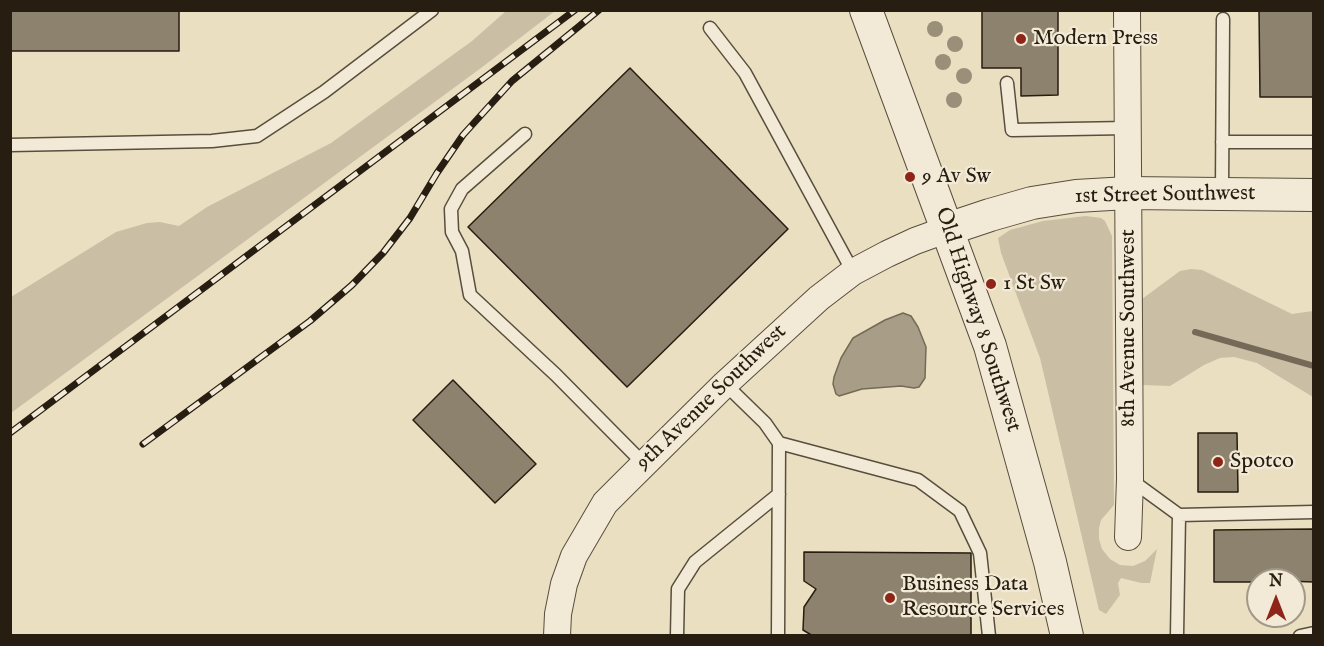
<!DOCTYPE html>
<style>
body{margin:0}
#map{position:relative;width:1324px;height:646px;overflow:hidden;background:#ebdfc2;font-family:"IM FELL English",serif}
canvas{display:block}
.frame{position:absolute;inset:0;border:12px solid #271d11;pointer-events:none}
.north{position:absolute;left:1246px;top:568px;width:60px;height:60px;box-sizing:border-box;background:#f2ead7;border:2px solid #a19888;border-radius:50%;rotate:0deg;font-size:16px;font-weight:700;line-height:24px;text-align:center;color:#271d11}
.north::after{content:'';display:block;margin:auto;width:21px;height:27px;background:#8f2418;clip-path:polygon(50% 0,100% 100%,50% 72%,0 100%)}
</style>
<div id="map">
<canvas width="1324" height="646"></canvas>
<div class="frame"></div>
<div class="north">N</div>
</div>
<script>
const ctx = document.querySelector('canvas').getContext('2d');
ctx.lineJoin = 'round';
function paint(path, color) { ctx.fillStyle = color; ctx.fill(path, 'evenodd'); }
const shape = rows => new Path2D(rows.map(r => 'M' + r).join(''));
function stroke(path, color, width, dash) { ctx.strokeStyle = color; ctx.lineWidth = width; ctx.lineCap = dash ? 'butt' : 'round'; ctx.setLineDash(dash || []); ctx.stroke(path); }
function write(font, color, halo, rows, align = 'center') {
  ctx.font = font + ' "IM FELL English",serif'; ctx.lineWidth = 4.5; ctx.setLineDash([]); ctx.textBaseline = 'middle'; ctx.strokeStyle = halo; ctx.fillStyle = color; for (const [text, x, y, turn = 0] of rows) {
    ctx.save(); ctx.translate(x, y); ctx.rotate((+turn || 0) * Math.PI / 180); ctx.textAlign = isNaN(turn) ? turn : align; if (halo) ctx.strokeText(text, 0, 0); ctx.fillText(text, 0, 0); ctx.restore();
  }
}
const green = shape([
 [506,11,555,11,481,68,11,413,11,297,116,232,147,223,160,222,179,226,207,207,331,143,472,41],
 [1086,216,1101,218,1105,221,1112,236,1114,505,1101,520,1099,528,1099,539,1102,549,1110,559,1120,565,1133,566,1145,561,1157,549,1150,583,1141,583,1121,578,1118,583,1120,595,1106,614,1099,610,1040,358,1001,253,998,238,1010,230,1043,221],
 [1191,269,1202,270,1292,314,1313,311,1313,397,1257,363,1234,357,1220,358,1204,365,1170,386,1143,385,1142,299,1180,271]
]);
const water = shape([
 [903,313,911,316,918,327,926,347,925,378,919,387,914,388,901,386,862,389,839,396,836,394,833,384,834,377,841,358,853,338,885,320,903,313]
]);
const stream = shape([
 [1195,332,1314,366]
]);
const building = shape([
 [10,10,179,10,179,51,10,51,10,10],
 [982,10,1058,10,1058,95,1021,96,1021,68,982,68,982,10],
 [1259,10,1314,10,1314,97,1260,97,1259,10],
 [630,68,788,229,627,387,468,227,630,68],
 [453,380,536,464,495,503,413,420,453,380],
 [1198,433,1237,433,1238,492,1198,492,1198,433],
 [1314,529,1314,582,1258,580,1258,582,1214,582,1214,530,1314,529],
 [804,552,971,553,971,636,813,636,803,630,804,607,816,589,804,581,804,552]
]);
const service = shape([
 [710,28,745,73,853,272],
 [1007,83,1012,130,1127,128],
 [525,134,462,189,451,209,452,232,462,251,470,295,556,375,644,464],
 [1222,142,1314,142],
 [10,145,212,141,257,136,324,92,432,10],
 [1222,193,1223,19],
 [725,384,765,423,779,443,778,636],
 [779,443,918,480,960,511,980,553,989,636],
 [1131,480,1179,515,1314,512],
 [677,636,678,589,695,562,779,494],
 [1177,636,1179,515],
 [1300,636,1314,633]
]);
const minor = shape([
 [1127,10,1130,479,1128,537],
 [557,636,558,614,564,584,574,556,605,503,625,483,725,384,819,298,853,272,887,254,915,241,948,229]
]);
const tertiary = shape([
 [866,10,990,346,1050,562,1067,636],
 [948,229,990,215,1032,203,1076,196,1128,193,1314,195]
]);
const rail = shape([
 [10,433,575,10],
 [143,444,310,321,352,285,383,253,410,218,437,173,463,135,512,81,599,10]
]);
const trees = [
 [935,29],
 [955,44],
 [943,62],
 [964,76],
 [954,100]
];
const markers = [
 [1021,39,6,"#8f2418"],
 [910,177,6,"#8f2418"],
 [991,284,6,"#8f2418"],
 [1218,462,6,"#8f2418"],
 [890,598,6,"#8f2418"]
];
const poiNames = [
 ["Modern Press",1033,39],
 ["9 Av Sw",922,177],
 ["1 St Sw",1003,284],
 ["Spotco",1230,462],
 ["Business Data",902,585],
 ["Resource Services",902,610]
];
const streetNames = [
 ["1st Street Southwest",1165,196,-1],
 ["Old Highway 8 Southwest",977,320,72],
 ["8th Avenue Southwest",1129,328,-90],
 ["9th Avenue Southwest",712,398,-44]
];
paint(green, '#cabea4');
paint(water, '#a89d86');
stroke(water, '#746a57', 1.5);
stroke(stream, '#746a57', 6);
paint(building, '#8d826d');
stroke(building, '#271d11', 1.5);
stroke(service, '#584e3d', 15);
stroke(minor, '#584e3d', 28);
stroke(tertiary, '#584e3d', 34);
stroke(service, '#f2ead7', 12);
stroke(minor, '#f2ead7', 26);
stroke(tertiary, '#f2ead7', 32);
stroke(rail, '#271d11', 7);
stroke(rail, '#f2ead7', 4.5, [14]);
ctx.fillStyle = '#9a8f79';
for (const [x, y] of trees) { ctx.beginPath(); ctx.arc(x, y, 8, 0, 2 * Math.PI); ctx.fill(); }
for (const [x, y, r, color] of markers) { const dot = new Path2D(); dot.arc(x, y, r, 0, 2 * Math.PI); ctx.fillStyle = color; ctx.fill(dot); stroke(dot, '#f2ead7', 2); }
write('22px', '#271d11', '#f2ead7', poiNames, 'left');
write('22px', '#271d11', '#f2ead7', streetNames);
</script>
